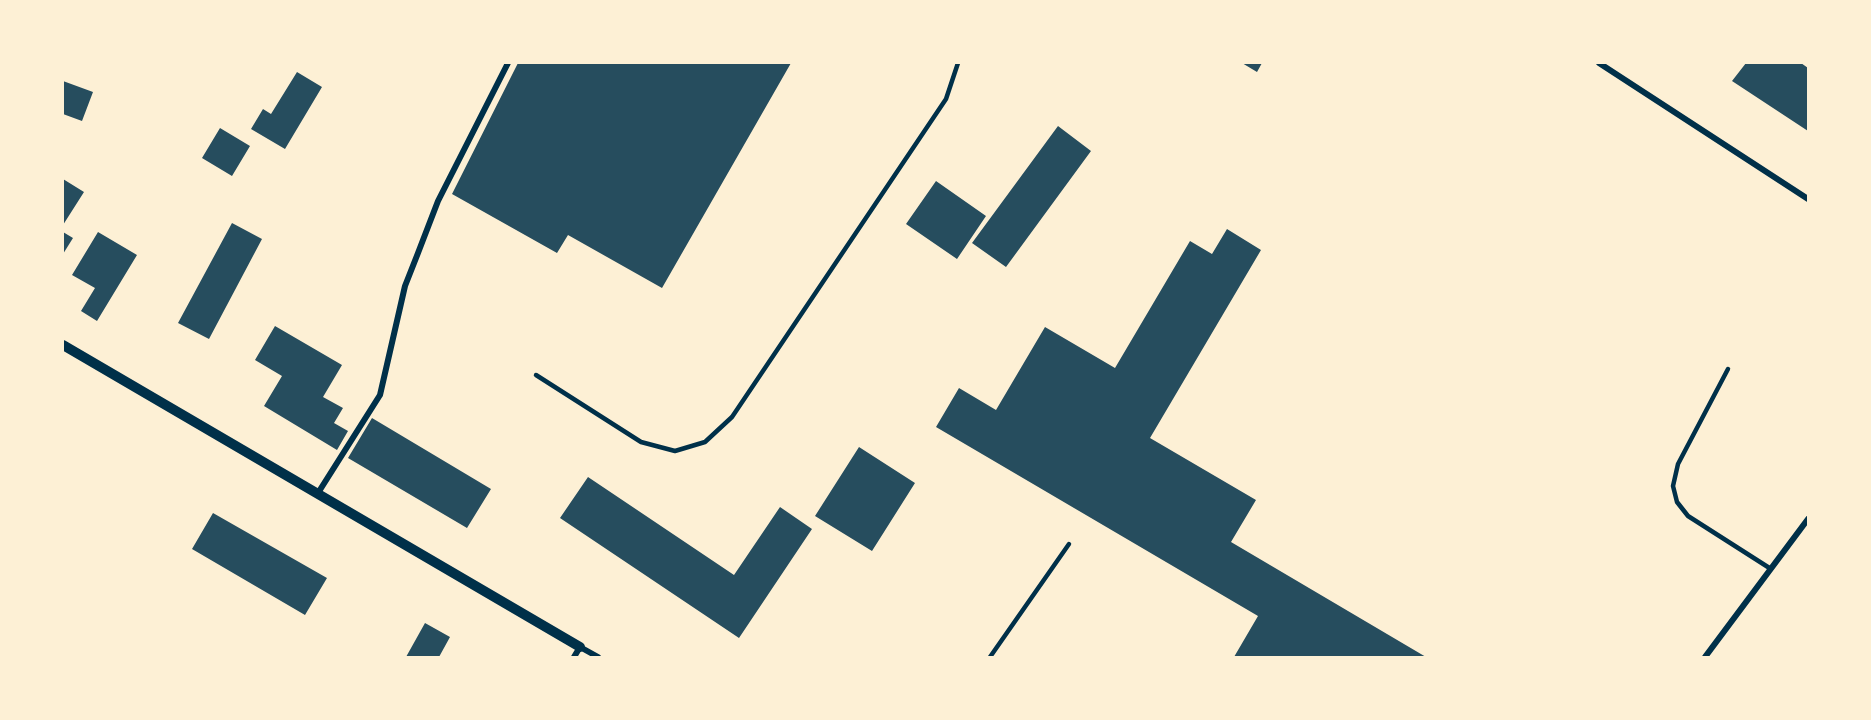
<!DOCTYPE html>
<style>
body{margin:0}
#map{position:relative;width:1871px;height:720px;overflow:hidden;background:#fdf0d5;font-family:"Source Sans 3",sans-serif}
canvas{display:block}
.frame{position:absolute;inset:0;border:64px solid #fdf0d5;pointer-events:none}
</style>
<div id="map">
<canvas width="1871" height="720"></canvas>
<div class="frame"></div>
</div>
<script>
const ctx = document.querySelector('canvas').getContext('2d');
ctx.lineJoin = 'round';
function paint(path, color) { ctx.fillStyle = color; ctx.fill(path, 'evenodd'); }
const shape = rows => new Path2D(rows.map(r => 'M' + r).join(''));
function stroke(path, color, width, dash) { ctx.strokeStyle = color; ctx.lineWidth = width; ctx.lineCap = dash ? 'butt' : 'round'; ctx.setLineDash(dash || []); ctx.stroke(path); }
const building = shape([
 [518,63,791,63,662,288,568,235,557,253,452,194],
 [1242,63,1262,63,1257,72],
 [1746,63,1801,63,1808,68,1808,131,1732,81],
 [297,72,322,87,285,149,251,129,263,109,271,114],
 [63,81,93,92,82,121,63,114],
 [1058,126,1091,151,1006,267,972,243],
 [220,128,250,146,232,176,202,158],
 [63,179,84,192,63,225],
 [936,181,986,216,957,259,906,224],
 [232,223,262,239,209,339,178,323],
 [1227,229,1261,250,1150,438,1256,500,1231,542,1426,657,1234,657,1258,616,936,427,959,388,996,410,1045,327,1115,368,1190,241,1212,254],
 [63,232,73,238,63,254],
 [98,232,137,255,97,321,81,311,95,288,72,275],
 [275,326,342,365,323,397,343,408,334,423,348,431,337,450,264,406,282,376,255,360],
 [372,418,491,489,467,528,348,458],
 [859,447,915,483,872,551,815,516],
 [588,477,734,575,780,507,812,529,739,638,560,518],
 [213,513,327,578,305,615,192,549],
 [425,623,450,637,439,657,406,657]
]);
const service = shape([
 [1728,369,1678,464,1673,486,1677,502,1688,516,1771,569],
 [536,375,641,442,675,451,705,442,732,417,946,99,958,63],
 [990,657,1069,544]
]);
const minor = shape([
 [1599,63,1808,199],
 [318,493,380,395,405,286,418,253,438,201,508,63],
 [574,657,580,647,598,657],
 [1705,657,1808,519]
]);
const tertiary = shape([
 [63,345,580,647]
]);
paint(building, '#264d5e');
stroke(service, '#003049', 4.5);
stroke(minor, '#003049', 6);
stroke(tertiary, '#003049', 10);
</script>
